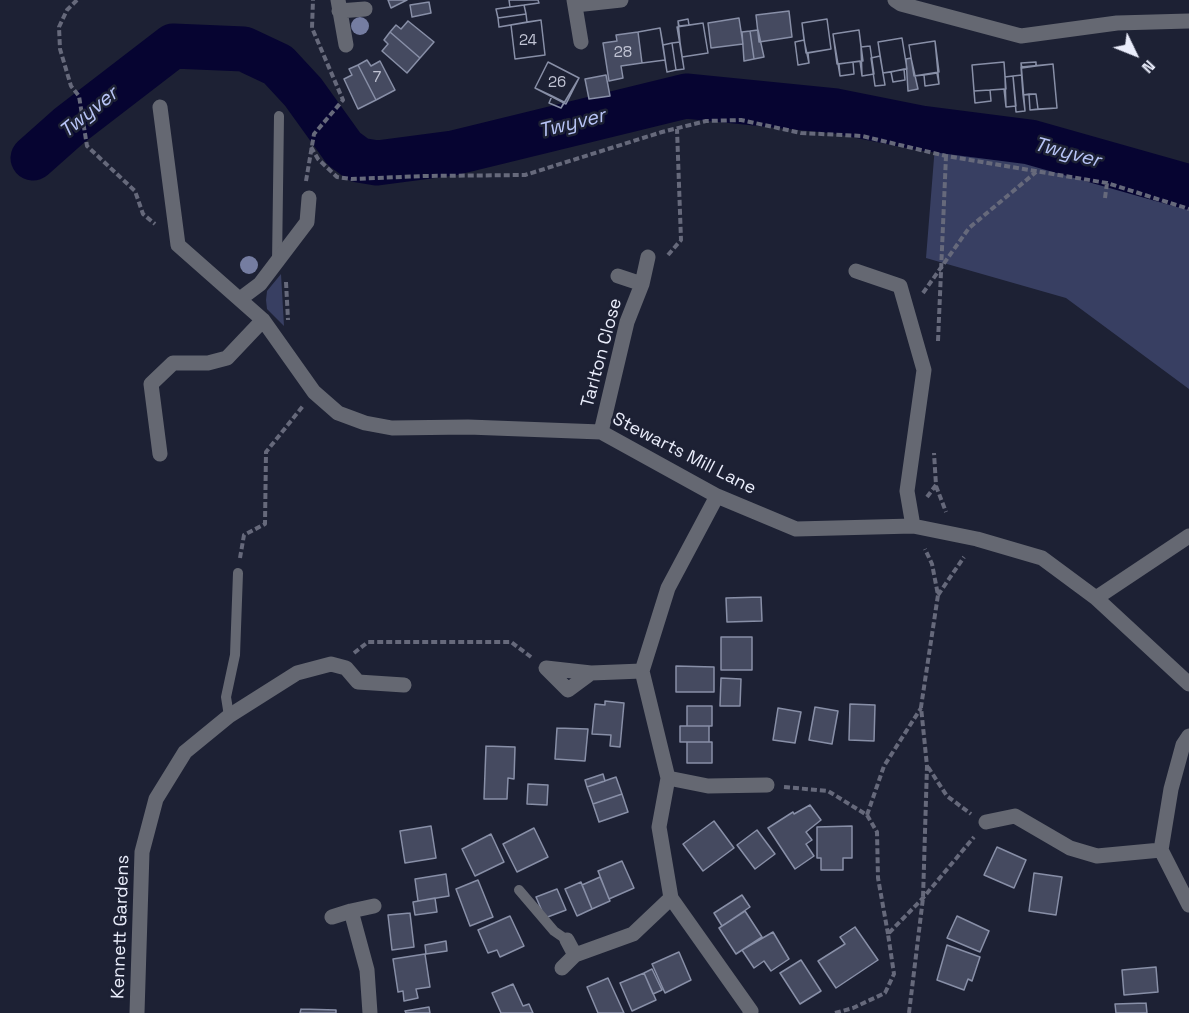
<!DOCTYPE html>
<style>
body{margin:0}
#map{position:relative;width:1189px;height:1013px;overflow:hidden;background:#1d2134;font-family:"Space Grotesk",sans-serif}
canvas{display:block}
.north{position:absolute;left:1105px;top:24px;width:60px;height:60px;-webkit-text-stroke:4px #1d2134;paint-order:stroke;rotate:133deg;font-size:16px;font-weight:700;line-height:24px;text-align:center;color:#eaedfb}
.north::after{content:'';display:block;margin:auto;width:21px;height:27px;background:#eaedfb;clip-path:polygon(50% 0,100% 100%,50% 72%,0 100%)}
</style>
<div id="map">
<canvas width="1189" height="1013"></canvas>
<div class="north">N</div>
</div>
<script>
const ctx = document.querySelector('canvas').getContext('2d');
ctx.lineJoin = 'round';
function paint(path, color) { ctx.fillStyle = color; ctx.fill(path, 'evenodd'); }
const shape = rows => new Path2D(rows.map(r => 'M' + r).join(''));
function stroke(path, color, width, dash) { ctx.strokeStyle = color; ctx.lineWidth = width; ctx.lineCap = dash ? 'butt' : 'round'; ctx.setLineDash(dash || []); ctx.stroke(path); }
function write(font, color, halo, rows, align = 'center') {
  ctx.font = font + ' "Space Grotesk",sans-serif'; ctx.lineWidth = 5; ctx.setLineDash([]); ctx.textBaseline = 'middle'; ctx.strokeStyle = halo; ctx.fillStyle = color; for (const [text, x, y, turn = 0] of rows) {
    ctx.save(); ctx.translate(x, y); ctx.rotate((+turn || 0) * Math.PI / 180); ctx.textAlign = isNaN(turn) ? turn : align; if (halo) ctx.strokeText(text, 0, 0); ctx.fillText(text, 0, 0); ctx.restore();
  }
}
const green = shape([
 [936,133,1038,138,1189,179,1189,389,1066,298,926,258],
 [281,274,284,326,267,309,266,300,267,291]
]);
const river = shape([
 [33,158,69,126,173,46,244,49,278,65,303,92,344,149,359,160,377,163,453,153,686,96,836,111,921,128,1030,142,1189,187]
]);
const building = shape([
 [388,0,407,0,391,8,388,0],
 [509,0,538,0,539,3,524,5,526,14,498,18,496,9,510,7,509,0],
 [509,0,538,0,539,3,510,7,509,0],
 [429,2,431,13,412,17,410,5,429,2],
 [524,5,526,14,498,18,496,9,524,5],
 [789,11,792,37,759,42,756,15,789,11],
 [526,14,527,22,541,20,545,55,515,59,511,25,499,27,498,18,526,14],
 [526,14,527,22,499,27,498,18,526,14],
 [739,18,743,44,711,48,708,23,739,18],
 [688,19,689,25,703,23,708,53,682,57,684,69,676,70,672,43,680,42,678,21,688,19],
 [688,19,689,25,679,26,678,21,688,19],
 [827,19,831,49,808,53,809,63,798,65,795,42,804,40,802,23,827,19],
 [827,19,831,49,806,53,802,23,827,19],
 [541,20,545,55,515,59,511,25,541,20],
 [408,21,434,42,420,58,390,32,396,25,401,29,408,21],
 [703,23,708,53,682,57,677,27,703,23],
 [660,28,663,45,672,43,676,70,667,72,665,60,642,63,638,32,660,28],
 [660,28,665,60,642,63,638,32,660,28],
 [758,30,764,57,754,59,750,31,758,30],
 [859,30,861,47,870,46,874,74,862,76,860,61,853,62,854,74,840,76,833,34,859,30],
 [859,30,863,61,837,64,833,34,859,30],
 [750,31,754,59,744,61,742,32,750,31],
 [390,32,420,58,407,73,382,51,388,44,384,40,390,32],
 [638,32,642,63,621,66,623,78,609,81,603,43,617,41,616,35,638,32],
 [902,38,907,69,904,69,905,80,893,82,891,72,883,73,885,85,875,86,871,58,880,56,878,42,902,38],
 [902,38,907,69,883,73,878,42,902,38],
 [804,40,809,63,798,65,795,42,804,40],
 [935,41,939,84,925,86,924,75,914,76,909,45,935,41],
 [935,41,939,72,914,76,909,45,935,41],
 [680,42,684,69,676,70,672,43,680,42],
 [672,43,676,70,667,72,663,45,672,43],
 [870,46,874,74,862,76,861,47,870,46],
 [880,56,885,85,875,86,871,58,880,56],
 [911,58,918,89,908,91,906,59,911,58],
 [367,60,371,66,380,61,395,90,376,100,358,65,367,60],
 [548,62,579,78,561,108,549,103,552,96,535,88,548,62],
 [548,62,579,78,566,104,535,88,548,62],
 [853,62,854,74,840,76,839,64,853,62],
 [1004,62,1005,77,1013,76,1016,106,1006,107,1004,89,990,90,991,101,975,103,972,65,1004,62],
 [1004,62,1006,89,974,91,972,65,1004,62],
 [1036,62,1036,66,1053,64,1057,108,1030,110,1029,94,1023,95,1025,111,1016,112,1013,76,1022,75,1021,63,1036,62],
 [1036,62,1036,66,1022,68,1021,63,1036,62],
 [1053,64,1057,108,1038,109,1036,94,1023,95,1021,67,1053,64],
 [358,65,376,100,358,109,344,79,352,75,349,69,358,65],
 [904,69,905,80,893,82,891,72,904,69],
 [937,73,939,84,925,86,924,75,937,73],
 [606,75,610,96,589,99,585,79,606,75],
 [1022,75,1025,111,1016,112,1013,76,1022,75],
 [1013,76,1016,106,1006,107,1005,77,1013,76],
 [990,90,991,101,975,103,974,91,990,90],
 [1029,94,1036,94,1038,109,1030,110,1029,94],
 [552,96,564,102,561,108,549,103,552,96],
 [761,597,762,621,727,622,726,598,761,597],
 [721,637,752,637,752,670,721,670,721,637],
 [676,666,714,667,714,692,676,692,676,666],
 [721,678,741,679,740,706,720,706,721,678],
 [605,701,624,703,620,747,610,746,611,735,592,734,595,704,605,705,605,701],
 [850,704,875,705,874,741,849,740,850,704],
 [687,706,712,706,712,726,687,726,687,706],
 [815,707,838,711,832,744,809,740,815,707],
 [778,708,801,712,795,743,773,740,778,708],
 [680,726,709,726,709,742,680,742,680,726],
 [557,728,588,729,585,761,555,759,557,728],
 [687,742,712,742,712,763,687,763,687,742],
 [486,746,515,747,514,779,508,778,507,799,484,799,486,746],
 [603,774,605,781,587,787,585,780,603,774],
 [616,777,622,794,593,804,587,787,616,777],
 [528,784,548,785,547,805,527,804,528,784],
 [622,794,628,812,599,822,593,804,622,794],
 [810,805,821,820,806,832,812,840,806,844,814,856,795,869,768,828,793,812,794,814,810,805],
 [714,821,734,848,703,871,683,844,714,821],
 [431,826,436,858,405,863,400,831,431,826],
 [852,826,852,858,843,858,843,870,821,870,821,858,817,858,817,827,852,826],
 [534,828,548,857,517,872,503,844,534,828],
 [757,830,775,854,755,869,737,845,757,830],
 [491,834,504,862,475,876,462,849,491,834],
 [997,847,1026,860,1014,888,984,875,997,847],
 [622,861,634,888,609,899,598,871,622,861],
 [1034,873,1062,877,1056,915,1029,911,1034,873],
 [446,874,449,896,418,901,415,879,446,874],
 [600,877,610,901,592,909,582,885,600,877],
 [478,880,493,917,470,926,456,889,478,880],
 [581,882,592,909,577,916,565,889,581,882],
 [557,889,566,910,545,918,536,897,557,889],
 [742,895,750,907,722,926,714,913,742,895],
 [435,898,437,912,415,915,413,902,435,898],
 [745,911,762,937,736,954,719,928,745,911],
 [410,913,414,947,392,950,388,915,410,913],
 [510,916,524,946,500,957,497,950,488,953,478,930,510,916],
 [957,916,989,931,980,952,947,938,957,916],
 [855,927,878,960,836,988,818,961,845,944,840,937,855,927],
 [773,932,789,959,771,971,764,961,754,968,742,950,773,932],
 [446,941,447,951,426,954,425,945,446,941],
 [947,945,980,957,972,981,968,979,964,990,937,980,947,945],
 [679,952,691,980,665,993,652,964,679,952],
 [425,954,430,987,416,989,418,998,404,1001,403,991,398,992,393,959,425,954],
 [801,960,821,991,800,1004,780,973,801,960],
 [1156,967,1158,992,1124,995,1122,970,1156,967],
 [652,969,662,990,653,994,644,973,652,969],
 [644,973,656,1000,632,1011,620,983,644,973],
 [608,978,624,1013,598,1013,587,987,608,978],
 [513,984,523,1006,529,1004,533,1013,501,1013,492,993,513,984],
 [1146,1003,1147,1013,1116,1013,1115,1004,1146,1003],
 [429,1007,430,1013,406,1013,405,1011,429,1007],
 [301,1009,336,1010,336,1013,300,1013,301,1009]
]);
const path = shape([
 [77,0,67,10,59,27,60,49,71,86,79,96,87,146,135,191,143,214,155,224],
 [311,147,318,159,337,177,351,179,423,176,525,175,662,132,706,121,741,120,801,133,862,136,946,156,1107,183,1189,209],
 [306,181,314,134,343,100,312,28,313,0],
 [1105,198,1107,183],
 [668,255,681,240,677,129],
 [286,282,288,320],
 [923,293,969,228,1036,172],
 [938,341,946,156],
 [936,486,946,512],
 [927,497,936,485,934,453],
 [240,558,244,535,265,524,266,452,303,406],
 [938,595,964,557],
 [354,653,368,642,511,642,531,657],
 [928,767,947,796,971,814],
 [784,787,828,791,867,815,884,766,921,708],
 [867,815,877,832,878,878,888,934],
 [835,1013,853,1008,885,993,894,974,888,934,923,898,974,837],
 [909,1013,923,898,927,766,921,707,938,595,932,564,925,549]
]);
const lane = shape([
 [277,263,279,116],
 [229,716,226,697,235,655,238,573],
 [519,890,554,931,567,940]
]);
const street = shape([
 [338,0,346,45],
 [574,0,581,42],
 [895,0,901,4,1021,36,1117,23,1189,21],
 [575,5,621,0],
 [339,11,365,9],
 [160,107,178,245,263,320,314,392,338,413,365,423,392,428,468,427,601,432,717,496,796,529,913,526,977,539,1042,558,1096,598,1189,684],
 [856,271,900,286,924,370,907,491,913,526],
 [618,276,642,284],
 [240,299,260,284,307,222,309,198],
 [601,432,627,322,642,284,648,257],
 [160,454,151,384,173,363,208,363,227,358,263,320],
 [717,496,668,588,642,671,668,778,659,827,671,898,751,1011,750,1013],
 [1096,598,1189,536],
 [591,673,546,668,568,690,591,673,642,671],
 [1189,736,1183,745,1171,789,1161,850,1189,905],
 [668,778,708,786,767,785],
 [986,822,1015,816,1070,848,1097,856,1161,850],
 [332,917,351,911],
 [567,940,575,955],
 [562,968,575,955,633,934,671,898],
 [137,1013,142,852,156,799,185,752,229,716,297,673,331,664,346,668,358,682,404,685],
 [370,1013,367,970,351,911,374,906]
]);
const trees = [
 [360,26],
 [249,265]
];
const numberNames = [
 ["24",528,41],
 ["28",623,53],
 ["7",377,78],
 ["26",557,83]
];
const streetNames = [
 ["Tarlton Close",602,353,-75],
 ["Stewarts Mill Lane",684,454,27],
 ["Kennett Gardens",121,927,-88]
];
const waterNames = [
 ["Twyver",89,113,-39],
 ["Twyver",572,124,-14],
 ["Twyver",1067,153,15]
];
paint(green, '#383f62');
stroke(river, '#060431', 45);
paint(building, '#454a60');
stroke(building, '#888fa7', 1.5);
stroke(path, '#66697b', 4, [6, 3]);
stroke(lane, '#656872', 10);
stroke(street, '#656872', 15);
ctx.fillStyle = '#757da1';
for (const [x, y] of trees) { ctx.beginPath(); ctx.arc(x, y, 9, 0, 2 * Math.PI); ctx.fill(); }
write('15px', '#c1c4d4', null, numberNames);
write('18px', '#eaedfb', '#1d2134', streetNames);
write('italic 20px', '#b8c4f6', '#1d2134', waterNames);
</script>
